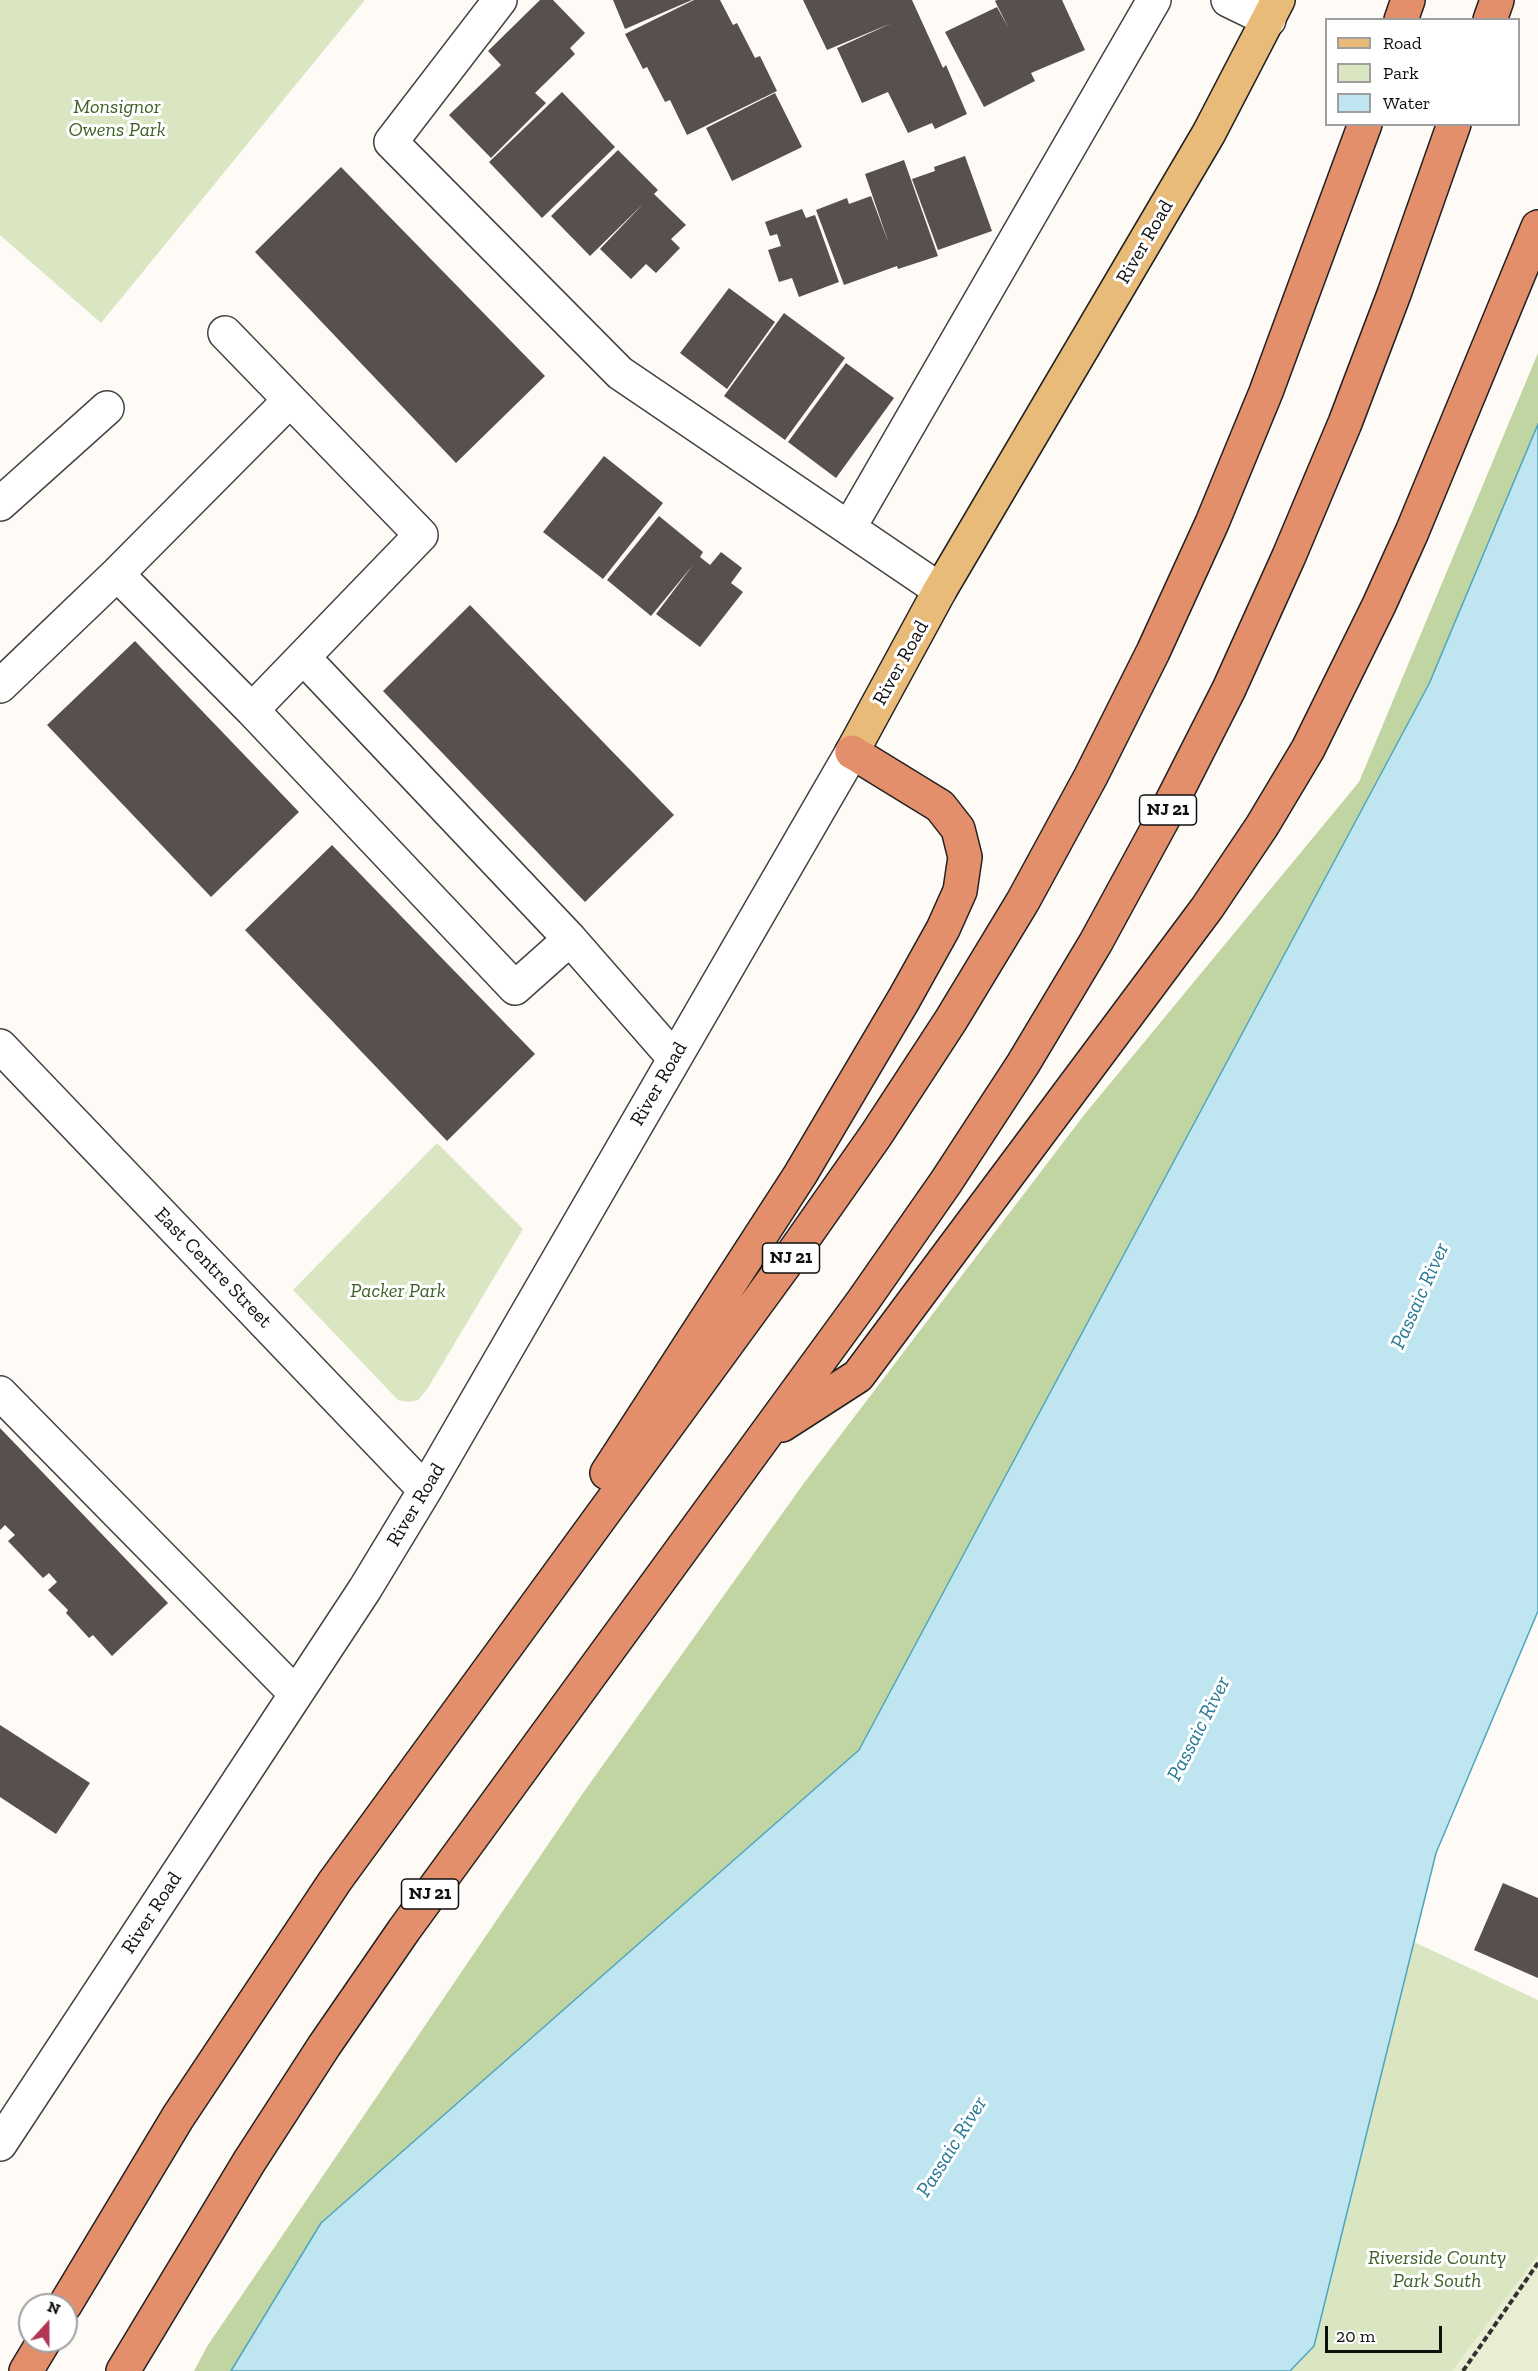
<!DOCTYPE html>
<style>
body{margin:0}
#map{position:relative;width:1538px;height:2371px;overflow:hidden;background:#fefaf5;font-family:"Zilla Slab",serif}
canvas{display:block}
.legend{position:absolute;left:1325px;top:18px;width:195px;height:108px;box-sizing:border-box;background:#fff;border:2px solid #9f9f9f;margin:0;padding:8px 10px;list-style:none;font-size:18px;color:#101010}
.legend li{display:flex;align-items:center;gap:12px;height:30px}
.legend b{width:30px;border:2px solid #9f9f9f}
.north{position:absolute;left:18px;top:2293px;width:60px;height:60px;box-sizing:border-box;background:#fff;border:2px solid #9f9f9f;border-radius:50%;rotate:21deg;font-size:16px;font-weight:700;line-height:24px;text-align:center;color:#101010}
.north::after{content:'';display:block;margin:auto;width:21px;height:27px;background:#b23752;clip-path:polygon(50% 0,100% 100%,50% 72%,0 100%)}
.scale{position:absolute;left:1325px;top:2326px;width:117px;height:27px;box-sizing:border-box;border:3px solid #101010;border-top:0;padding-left:8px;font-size:18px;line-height:21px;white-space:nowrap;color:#101010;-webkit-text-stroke:4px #fff;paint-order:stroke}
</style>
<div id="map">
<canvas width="1538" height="2371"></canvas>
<ul class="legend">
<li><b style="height:8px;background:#e9bb79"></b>Road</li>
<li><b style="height:16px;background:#dae6c1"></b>Park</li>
<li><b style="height:16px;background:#bfe6f0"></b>Water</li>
</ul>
<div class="north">N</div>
<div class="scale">20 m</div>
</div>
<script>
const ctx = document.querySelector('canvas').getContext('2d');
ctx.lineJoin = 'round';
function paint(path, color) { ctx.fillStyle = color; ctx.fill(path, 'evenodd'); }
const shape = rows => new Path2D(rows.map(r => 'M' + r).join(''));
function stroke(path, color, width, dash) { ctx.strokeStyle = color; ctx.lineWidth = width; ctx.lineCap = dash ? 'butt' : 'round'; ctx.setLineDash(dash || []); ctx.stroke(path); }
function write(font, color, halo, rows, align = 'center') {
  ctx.font = font + ' "Zilla Slab",serif'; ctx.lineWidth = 6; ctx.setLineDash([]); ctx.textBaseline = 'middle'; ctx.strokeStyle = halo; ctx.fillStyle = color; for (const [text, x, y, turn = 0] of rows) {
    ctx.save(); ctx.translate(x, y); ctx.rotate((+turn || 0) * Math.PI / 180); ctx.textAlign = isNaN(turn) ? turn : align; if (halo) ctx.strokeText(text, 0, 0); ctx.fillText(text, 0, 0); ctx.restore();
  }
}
const green = shape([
 [0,0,365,0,101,323,0,235],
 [437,1143,523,1229,428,1388,418,1400,409,1402,398,1400,293,1290],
 [1414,1942,1538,2000,1538,2371,1290,2371,1314,2346]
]);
const forest = shape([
 [1538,353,1538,424,1429,684,859,1750,321,2223,231,2371,194,2371,208,2345,583,1793,804,1483,1084,1115,1359,782]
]);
const pitch = shape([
 [1538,2255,1538,2371,1452,2371]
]);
const water = shape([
 [1538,424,1538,1611,1436,1853,1314,2346,1290,2371,231,2371,321,2223,859,1750,1429,684,1538,424]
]);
const building = shape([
 [540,0,553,0,585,33,570,48,575,54,535,93,546,103,491,158,449,115,501,65,488,51],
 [613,0,692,0,625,29],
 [694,0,720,0,733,25,737,23,755,58,760,56,777,91,687,135,670,100,665,102,647,67,643,69,625,34],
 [803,0,912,0,943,68,946,65,967,114,935,129,932,123,908,133,888,92,862,103,837,48,892,23,827,50],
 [997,0,1062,0,1085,50,1031,73,1035,81,984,107,945,32,997,7,1009,29,995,1],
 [562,92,615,147,542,218,489,162],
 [775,93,802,147,732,181,706,128],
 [618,150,658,190,654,194,686,225,671,239,680,248,656,273,646,264,631,279,600,249,643,204,590,256,551,216],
 [965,156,992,231,938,250,912,179,935,171,934,167],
 [904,160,938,256,898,269,897,266,844,285,816,210,847,198,849,204,871,196,889,244,865,174],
 [341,167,545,376,456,463,255,252],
 [802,209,806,218,815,215,839,282,799,297,792,278,779,282,768,250,781,246,777,234,770,236,765,222],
 [729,288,775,322,727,389,680,353],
 [784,313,845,358,785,440,724,396],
 [846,363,894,398,836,478,788,442],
 [604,456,663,503,603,579,543,532],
 [659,516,703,552,700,557,710,565,721,552,742,568,731,583,743,592,700,647,656,614,693,565,651,616,607,580],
 [470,605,674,815,585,902,383,691],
 [135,641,299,812,211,897,47,725],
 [332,845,535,1054,447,1141,245,930],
 [0,1428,168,1603,112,1656,93,1635,89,1638,66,1613,68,1610,48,1590,57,1582,49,1573,43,1578,8,1541,15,1535,5,1525,0,1530],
 [0,1725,90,1783,56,1834,0,1797],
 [1503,1883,1538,1898,1538,1978,1474,1950]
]);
const path = shape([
 [1463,2371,1538,2263]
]);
const minor = shape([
 [500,0,391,142,620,373,940,590],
 [1228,0,1269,20],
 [225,333,290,400],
 [0,504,107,408],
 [849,528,1154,0],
 [117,574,252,710],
 [303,657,570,939],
 [0,686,117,574,290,400,421,535,252,710,515,988,570,939,674,1058],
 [0,1046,425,1490],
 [0,1393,296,1694],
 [0,2144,365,1589,425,1490,852,752]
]);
const major = shape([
 [852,752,940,590,1209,133,1278,0]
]);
const highway = shape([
 [1401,20,1408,0],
 [1490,20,1497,0],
 [782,1425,858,1376,1207,908,1262,826,1308,749,1379,605,1412,532,1538,227],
 [607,1473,800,1175,904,999,943,929,960,891,965,857,958,829,940,806,852,752],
 [65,2305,178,2117,335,1881,794,1252,876,1135,951,1020,1023,901,1091,776,1153,652,1212,523,1266,392,1365,124],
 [26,2371,44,2341],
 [123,2371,249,2162,324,2046,404,1930,863,1301,946,1182,1023,1064,1096,942,1165,815,1229,689,1289,556,1345,423,1394,294,1454,124]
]);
const shields = [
 [1168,810,57],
 [791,1258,57],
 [430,1894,57]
];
const shieldNames = [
 ["NJ 21",1168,810],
 ["NJ 21",791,1258],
 ["NJ 21",430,1894]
];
const parkNames = [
 ["Monsignor",117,107],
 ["Owens Park",117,130],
 ["Packer Park",398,1291],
 ["Riverside County",1437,2258],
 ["Park South",1437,2281]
];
const streetNames = [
 ["River Road",1145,242,-60],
 ["River Road",901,663,-61],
 ["River Road",659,1084,-60],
 ["East Centre Street",213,1268,46],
 ["River Road",416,1505,-59],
 ["River Road",152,1913,-57]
];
const waterNames = [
 ["Passaic River",1420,1296,-66],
 ["Passaic River",1199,1729,-63],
 ["Passaic River",952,2147,-58]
];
paint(green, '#dae6c1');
paint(forest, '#c1d5a2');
paint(pitch, '#e9eed2');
paint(water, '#bfe6f0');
stroke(water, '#4da5bf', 1.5);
paint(building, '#58504e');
stroke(minor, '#434343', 36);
stroke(major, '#212121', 36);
stroke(highway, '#212121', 36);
stroke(path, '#323232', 4, [6, 3]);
stroke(minor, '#fff', 33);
stroke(major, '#e9bb79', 33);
stroke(highway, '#e48f6c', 33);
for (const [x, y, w] of shields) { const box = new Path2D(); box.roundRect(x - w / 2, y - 15, w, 30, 4.5); ctx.fillStyle = '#fff'; ctx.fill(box); stroke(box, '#101010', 1.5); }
write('bold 18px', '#101010', null, shieldNames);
write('italic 20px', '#3d6227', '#fff', parkNames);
write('20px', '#101010', '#fff', streetNames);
write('italic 21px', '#267895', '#fff', waterNames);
</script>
